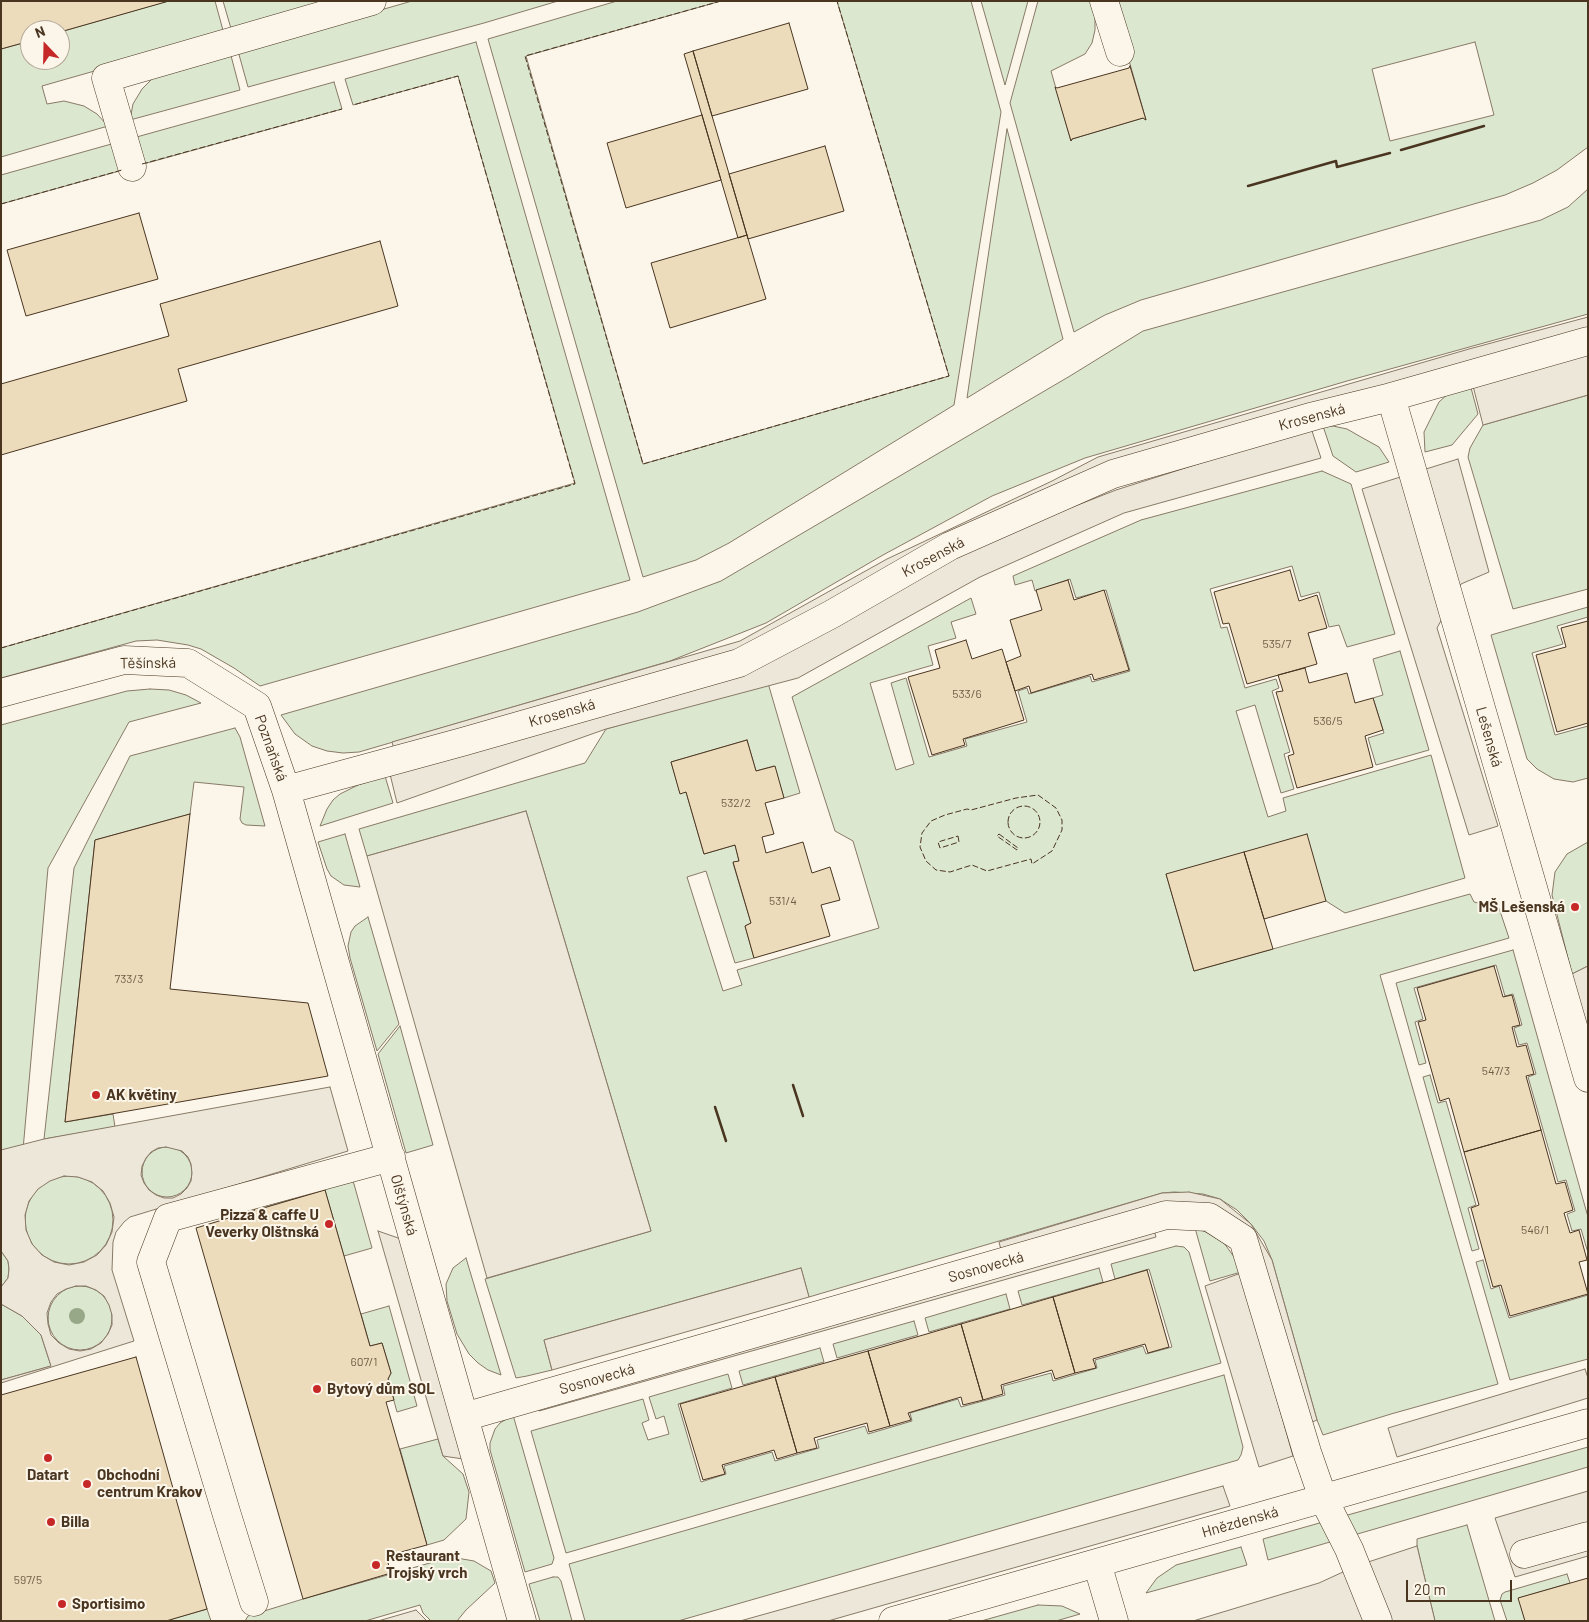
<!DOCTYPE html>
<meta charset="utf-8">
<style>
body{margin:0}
#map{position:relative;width:1589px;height:1622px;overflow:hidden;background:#fbf6e9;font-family:Barlow,sans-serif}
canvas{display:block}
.frame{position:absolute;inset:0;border:2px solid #4a3520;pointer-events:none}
.north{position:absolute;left:20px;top:20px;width:50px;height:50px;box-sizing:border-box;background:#fbf6e9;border:1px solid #b4a999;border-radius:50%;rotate:339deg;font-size:14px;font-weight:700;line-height:20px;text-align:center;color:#4a3520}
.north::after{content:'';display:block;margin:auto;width:18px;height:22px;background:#c62828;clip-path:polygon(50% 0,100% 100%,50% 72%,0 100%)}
.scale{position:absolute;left:1406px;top:1580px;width:106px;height:22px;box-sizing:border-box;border:2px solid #4a3520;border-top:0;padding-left:6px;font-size:15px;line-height:18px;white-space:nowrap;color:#4a3520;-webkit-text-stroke:4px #fbf6e9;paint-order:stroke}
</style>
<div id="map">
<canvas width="1589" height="1622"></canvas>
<div class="frame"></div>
<div class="north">N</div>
<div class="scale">20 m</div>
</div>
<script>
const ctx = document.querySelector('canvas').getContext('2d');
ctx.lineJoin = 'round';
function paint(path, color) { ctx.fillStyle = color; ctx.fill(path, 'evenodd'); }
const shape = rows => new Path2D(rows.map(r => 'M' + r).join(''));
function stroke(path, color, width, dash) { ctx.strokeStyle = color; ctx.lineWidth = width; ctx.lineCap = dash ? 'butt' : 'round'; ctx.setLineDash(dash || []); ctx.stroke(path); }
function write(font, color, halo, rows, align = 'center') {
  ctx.font = font + ' Barlow,sans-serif'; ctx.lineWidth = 4; ctx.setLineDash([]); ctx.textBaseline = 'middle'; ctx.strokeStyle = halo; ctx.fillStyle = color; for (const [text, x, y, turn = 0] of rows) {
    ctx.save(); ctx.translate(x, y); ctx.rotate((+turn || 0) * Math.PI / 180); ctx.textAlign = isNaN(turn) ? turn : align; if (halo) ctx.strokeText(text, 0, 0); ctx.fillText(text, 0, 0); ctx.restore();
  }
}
const green = shape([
 [168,1,215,1,224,34,42,86,47,104,64,101,84,106,97,114,108,126,1,157,1,49,30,41,30,60,60,60,60,32,168,1],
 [223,1,339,1,232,32,223,1],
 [412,1,558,1,484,23,248,87,238,51,412,1],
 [617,1,721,1,526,56,643,464,949,376,837,1,971,1,1001,112,954,405,729,543,696,560,643,577,488,39,617,1],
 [981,1,1028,1,1005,85,981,1],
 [1038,1,1090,1,1095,18,1095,30,1092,43,1085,54,1051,71,1071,141,1072,139,1143,118,1146,120,1112,1,1588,1,1588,147,1557,170,1533,183,1505,195,1141,300,1105,315,1074,332,1010,103,1038,1],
 [1475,42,1494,115,1390,141,1372,69,1475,42],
 [476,42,630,580,260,686,234,668,201,649,188,645,157,640,136,641,1,678,1,648,575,483,458,76,353,105,345,79,476,42],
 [230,52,240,90,130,120,133,104,142,89,154,77,230,52],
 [334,82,342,109,140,165,133,138,334,82],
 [1007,129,1063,339,967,398,1007,129],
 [115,143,123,170,1,204,1,175,115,143],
 [1588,189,1588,314,1347,381,1085,458,992,496,883,555,766,623,670,661,359,752,343,753,327,751,312,746,295,734,281,715,638,612,721,581,1070,376,1143,331,1541,220,1568,207,1588,189],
 [1470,384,1478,414,1452,445,1425,452,1424,432,1439,402,1449,393,1470,384],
 [1588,395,1588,589,1513,609,1468,457,1470,448,1483,425,1588,395],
 [1323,426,1333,426,1347,429,1361,437,1379,447,1389,462,1356,472,1333,456,1323,426],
 [1322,471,1351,484,1395,634,1347,647,1339,625,1329,627,1319,592,1301,597,1292,566,1210,589,1221,628,1227,627,1245,688,1276,679,1279,688,1272,691,1290,752,1284,754,1294,789,1281,793,1255,705,1236,711,1268,817,1286,811,1283,798,1431,755,1465,878,1345,913,1326,901,1166,874,1194,971,1470,894,1474,902,1499,908,1509,938,1380,975,1498,1384,1391,1414,1323,1435,1317,1420,1272,1260,1264,1241,1251,1224,1237,1210,1220,1199,1203,1194,1174,1192,1162,1193,809,1297,801,1268,544,1340,552,1370,527,1376,516,1378,485,1279,651,1231,526,811,367,856,359,829,585,763,606,729,768,683,800,793,784,798,774,766,756,771,747,740,671,762,680,793,686,792,704,854,735,845,739,861,733,863,751,923,745,926,754,958,735,963,706,871,687,877,723,991,742,985,737,970,879,928,853,841,835,831,792,697,971,598,976,614,951,622,956,638,928,646,933,665,870,683,896,770,914,764,891,683,906,678,929,757,967,746,965,739,1027,722,1018,691,1027,688,1029,694,1090,676,1092,682,1130,671,1106,590,1076,598,1070,579,1035,591,1032,580,1015,585,1013,576,1141,520,1322,471],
 [1588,607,1588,617,1557,626,1563,644,1532,653,1555,735,1588,726,1588,778,1573,782,1554,779,1537,769,1527,759,1491,635,1588,607],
 [1400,651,1429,750,1376,765,1368,738,1384,733,1373,698,1383,695,1373,659,1400,651],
 [150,689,169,690,186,695,201,703,129,722,48,868,22,1161,1,1152,1,725,127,691,150,689],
 [235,728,240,737,265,826,246,825,242,823,240,819,244,787,194,782,190,814,95,840,65,1122,113,1114,115,1127,44,1139,74,868,130,756,235,728],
 [385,776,393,803,320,826,327,809,333,800,340,794,358,785,385,776],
 [345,834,360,887,344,885,331,876,327,869,318,842,345,834],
 [1588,842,1588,966,1572,974,1552,895,1555,872,1567,854,1588,842],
 [368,917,399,1024,377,1051,350,958,348,946,351,932,355,926,368,917],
 [1513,950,1588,1217,1588,1253,1581,1229,1572,1231,1567,1214,1575,1211,1566,1180,1558,1182,1528,1077,1536,1074,1527,1043,1519,1045,1514,1028,1522,1025,1513,994,1505,996,1496,965,1414,988,1423,1019,1415,1022,1426,1063,1419,1065,1396,983,1513,950],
 [400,1026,433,1145,406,1153,378,1054,400,1026],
 [1430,1075,1438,1103,1446,1101,1476,1205,1468,1208,1479,1249,1472,1251,1423,1077,1430,1075],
 '142 1172a25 25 0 1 1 50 0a25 25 0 1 1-50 0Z',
 '25 1220a44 44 0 1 1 88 0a44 44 0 1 1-88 0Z',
 [352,1177,372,1248,344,1256,325,1190,260,1209,259,1203,352,1177],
 [1195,1228,1206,1232,1224,1243,1237,1261,1241,1272,1210,1281,1195,1228],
 [1176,1246,1184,1247,1189,1252,1221,1363,566,1553,531,1431,643,1399,649,1420,642,1423,648,1440,669,1434,664,1416,656,1419,649,1397,728,1374,732,1388,678,1404,701,1482,726,1474,724,1466,772,1452,775,1461,819,1448,817,1440,865,1426,868,1434,912,1421,910,1413,958,1399,961,1407,1005,1395,1003,1386,1051,1373,1053,1381,1097,1368,1095,1360,1143,1346,1146,1354,1172,1347,1149,1269,1115,1279,1111,1264,1176,1246],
 [1,1251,8,1261,9,1269,8,1278,1,1287,1,1251],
 [466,1258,501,1375,488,1370,478,1363,469,1354,457,1334,447,1301,446,1284,453,1268,466,1258],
 [1483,1260,1491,1289,1499,1286,1509,1318,1588,1295,1588,1359,1510,1380,1476,1262,1483,1260],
 [1099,1268,1103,1282,1022,1305,1018,1291,1099,1268],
 '48 1318a32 32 0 1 1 64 0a32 32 0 1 1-64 0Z',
 [1006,1294,1010,1309,929,1332,925,1318,1006,1294],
 [1,1304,22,1316,41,1335,51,1366,1,1380,1,1304],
 [389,1306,417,1406,397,1412,388,1379,391,1373,382,1343,370,1346,361,1314,389,1306],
 [914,1321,918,1335,837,1358,833,1344,914,1321],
 [820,1348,824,1362,743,1385,739,1371,820,1348],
 [1224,1375,1243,1447,1241,1455,1238,1460,678,1621,585,1621,569,1564,1224,1375],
 [513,1415,554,1558,552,1564,525,1572,490,1450,490,1443,495,1429,500,1423,513,1415],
 [438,1439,443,1456,463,1474,469,1492,466,1519,444,1540,427,1545,400,1449,438,1439],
 [1588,1447,1588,1467,1268,1560,1263,1539,1588,1447],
 [1467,1525,1495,1621,1435,1621,1417,1546,1417,1539,1467,1525],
 [1241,1547,1247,1565,1146,1593,1157,1578,1176,1565,1241,1547],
 [451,1557,474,1561,491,1571,495,1583,466,1610,457,1621,431,1621,423,1613,420,1605,365,1621,245,1621,248,1616,303,1599,451,1557],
 [1567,1574,1570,1583,1519,1598,1525,1621,1507,1621,1500,1600,1502,1594,1505,1592,1567,1574],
 [553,1577,558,1577,561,1581,572,1621,540,1621,529,1584,553,1577],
 [1038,1605,1062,1606,1080,1614,1056,1621,981,1621,1038,1605],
 [207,1609,211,1621,172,1621,172,1619,207,1609]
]);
const parking = shape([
 [1588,317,1588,342,1123,471,955,553,1116,490,1311,428,1321,458,1124,513,980,577,798,678,606,729,397,803,390,774,397,760,392,742,740,641,887,559,1052,481,1098,457,1469,349,1588,317],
 [1588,348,1588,395,1483,425,1472,382,1588,348],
 [1458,459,1489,572,1461,584,1437,628,1498,826,1469,835,1362,489,1458,459],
 [526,811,651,1231,487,1278,367,856,526,811],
 [1588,966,1588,1040,1572,974,1588,966],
 [330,1087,348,1151,130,1217,124,1222,116,1232,113,1242,112,1270,134,1341,1,1383,1,1380,51,1366,41,1335,22,1316,1,1304,1,1287,8,1278,9,1269,8,1261,1,1251,1,1150,44,1139,330,1087],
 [166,1147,182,1151,188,1157,191,1164,192,1173,191,1181,187,1188,181,1194,173,1198,164,1198,156,1195,149,1190,144,1183,141,1175,142,1166,146,1158,151,1152,158,1148,166,1147],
 [64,1176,78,1177,92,1182,103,1191,110,1203,114,1217,112,1232,106,1245,97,1255,84,1262,69,1265,54,1262,42,1255,32,1244,26,1230,25,1215,29,1201,38,1189,50,1181,64,1176],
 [76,1286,86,1286,96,1290,104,1296,109,1305,112,1315,112,1325,108,1334,101,1343,91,1349,80,1351,69,1349,59,1343,51,1335,48,1324,47,1313,51,1302,57,1294,66,1289,76,1286],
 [1189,1192,1220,1199,1251,1224,1272,1260,1317,1420,1305,1425,1248,1237,1206,1207,1002,1254,999,1242,1162,1193,1189,1192],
 [1151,1219,1156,1237,539,1411,535,1396,1151,1219],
 [378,1231,404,1240,463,1459,443,1456,378,1231],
 [801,1268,809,1297,552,1370,544,1340,801,1268],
 [1241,1273,1293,1456,1259,1467,1205,1286,1241,1273],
 [1585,1369,1588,1378,1588,1398,1397,1457,1388,1428,1585,1369],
 [1223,1486,1230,1506,828,1621,740,1621,1223,1486],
 [1588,1491,1588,1556,1515,1577,1495,1518,1588,1491],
 [1417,1546,1435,1621,1193,1621,1319,1583,1356,1566,1417,1546],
 [416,1610,427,1621,378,1621,416,1610]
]);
const building = shape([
 [1,1,169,1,60,32,60,30,30,30,30,41,1,49,1,1],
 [789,23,808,89,712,116,693,51,789,23],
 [693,51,747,235,738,238,684,54,693,51],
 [1130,66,1146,120,1143,118,1072,139,1071,141,1055,87,1057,88,1129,68,1130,66],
 [702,115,721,180,626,208,607,143,702,115],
 [825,146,844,211,748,239,729,174,825,146],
 [139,213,158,279,26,316,7,250,139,213],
 [747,235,766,299,670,328,651,263,747,235],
 [380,241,398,306,178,369,187,401,1,455,1,384,169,336,160,304,380,241],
 [1290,570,1299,601,1317,595,1327,628,1308,633,1317,664,1247,684,1229,623,1223,624,1214,592,1290,570],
 [1068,580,1074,600,1104,590,1129,670,1094,680,1092,674,1031,693,1029,686,1015,691,1006,662,1021,656,1010,620,1042,610,1036,590,1068,580],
 [1588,621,1588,723,1557,732,1536,655,1566,647,1561,628,1588,621],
 [966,640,972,659,1002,649,1024,720,963,739,965,745,932,755,908,677,940,668,935,650,966,640],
 [1305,668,1309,683,1347,673,1355,703,1373,698,1383,730,1365,736,1373,767,1297,788,1288,756,1294,754,1276,692,1283,691,1278,675,1305,668],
 [747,740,756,771,775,766,784,798,765,803,774,834,762,837,766,853,803,842,812,873,830,867,840,900,821,905,830,936,754,958,745,926,751,923,733,862,739,861,735,845,704,854,686,792,680,794,671,762,747,740],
 [190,814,170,989,308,1003,328,1076,65,1122,95,840,190,814],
 [1307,834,1326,901,1264,919,1244,852,1307,834],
 [1244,852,1273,949,1194,971,1166,874,1244,852],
 [1494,966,1503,997,1512,995,1520,1025,1512,1027,1517,1047,1526,1045,1534,1074,1526,1076,1541,1130,1464,1152,1449,1098,1440,1101,1418,1022,1426,1020,1417,988,1494,966],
 [1541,1130,1556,1184,1565,1182,1573,1210,1564,1213,1570,1233,1579,1230,1587,1260,1579,1262,1588,1294,1510,1316,1501,1285,1493,1287,1471,1208,1479,1205,1464,1152,1541,1130],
 [325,1190,370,1346,382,1343,391,1373,388,1379,394,1400,386,1402,427,1545,386,1556,391,1573,303,1599,196,1228,255,1210,253,1206,259,1204,260,1209,325,1190],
 [1147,1270,1169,1347,1148,1353,1145,1344,1093,1359,1096,1368,1075,1373,1053,1297,1147,1270],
 [1053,1297,1075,1373,1055,1379,1052,1370,1001,1385,1003,1394,983,1400,961,1324,1053,1297],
 [961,1324,983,1400,963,1405,961,1397,908,1413,911,1420,890,1426,868,1351,961,1324],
 [868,1351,890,1426,869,1432,867,1423,814,1438,817,1448,797,1453,775,1377,868,1351],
 [136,1357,207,1609,166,1621,1,1621,1,1395,136,1357],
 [775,1377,797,1453,777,1459,774,1450,722,1465,725,1474,703,1480,680,1404,775,1377],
 [1588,1578,1588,1621,1525,1621,1518,1598,1588,1578]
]);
const minor = shape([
 [1104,1,1120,52],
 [132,167,106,78,372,1],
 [1391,397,1588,1078],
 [1,693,124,660,188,663,257,706,286,790,522,1621],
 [286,790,462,742,739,663,832,614,950,546,1113,474,1314,416,1391,397,1588,341],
 [464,1417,1166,1215,1209,1217,1243,1239,1307,1452,1323,1498,1349,1549,1378,1621],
 [1524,1554,1588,1536],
 [1097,1563,1114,1621],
 [254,1602,227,1515,151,1262,168,1218,391,1157],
 [893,1621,1588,1423]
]);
const fence = shape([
 [721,1,525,56,643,464,949,376,837,1],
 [142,164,342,109],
 [1,204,122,170],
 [1,648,575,484,458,76,353,105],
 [1038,795,1056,808,1062,820,1062,830,1052,851,1032,864,1031,859,987,871,972,865,950,872,936,870,926,861,920,847,922,833,931,821,945,815,967,809,971,810,1016,798,1038,795],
 '1008 822a16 16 0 1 1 32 0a16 16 0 1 1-32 0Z',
 [999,834,1018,848,1017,850,997,836,999,834],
 [958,836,959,842,940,848,938,842,958,836]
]);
const wall = shape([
 [1401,150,1484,126],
 [1248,186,1336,161,1337,167,1390,153],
 [793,1085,803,1116],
 [715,1107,726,1141]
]);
const trees = [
 [77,1316]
];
const markers = [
 [1575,907,5,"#c62828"],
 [96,1095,5,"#c62828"],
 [329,1224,5,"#c62828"],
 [317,1389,5,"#c62828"],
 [48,1458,5,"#c62828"],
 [87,1484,5,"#c62828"],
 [51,1522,5,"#c62828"],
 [376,1565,5,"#c62828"],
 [62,1604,5,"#c62828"]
];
const numberNames = [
 ["535/7",1277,644],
 ["533/6",967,694],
 ["536/5",1328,721],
 ["532/2",736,803],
 ["531/4",783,901],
 ["733/3",129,979],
 ["547/3",1496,1071],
 ["546/1",1535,1230],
 ["607/1",364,1362],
 ["597/5",28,1580]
];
const streetNames = [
 ["Krosenská",1312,417,-15],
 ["Krosenská",933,557,-28],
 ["Těšínská",148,663,-1],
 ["Krosenská",562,713,-16],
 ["Lešenská",1489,737,74],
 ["Poznaňská",271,748,70],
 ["Olštýnská",404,1205,74],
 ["Sosnovecká",986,1267,-16],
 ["Sosnovecká",597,1379,-16],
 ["Hnězdenská",1240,1522,-16]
];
const poiNames = [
 ["MŠ Lešenská",1565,907,"right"],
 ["AK květiny",106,1095],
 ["Pizza & caffe U",319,1215,"right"],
 ["Veverky Olštnská",319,1232,"right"],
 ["Bytový dům SOL",327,1389],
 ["Datart",48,1475,"center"],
 ["Obchodní",97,1475],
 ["centrum Krakov",97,1492],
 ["Billa",61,1522],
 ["Restaurant",386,1556],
 ["Trojský vrch",386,1573],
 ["Sportisimo",72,1604]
];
paint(green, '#dce7d0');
stroke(green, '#887966', 1);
paint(parking, '#ede7d9');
stroke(parking, '#887966', 1);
paint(building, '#ecdcbc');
stroke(building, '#4a3520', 1);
stroke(minor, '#4a3520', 29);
stroke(minor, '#fbf6e9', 28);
stroke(fence, '#4a3520', 1, [6, 2.5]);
stroke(wall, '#4a3520', 2.5);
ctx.fillStyle = '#96a887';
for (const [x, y] of trees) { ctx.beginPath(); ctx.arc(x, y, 8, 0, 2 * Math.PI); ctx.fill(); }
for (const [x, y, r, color] of markers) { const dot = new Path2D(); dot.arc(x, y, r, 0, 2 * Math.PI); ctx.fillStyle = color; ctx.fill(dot); stroke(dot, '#fbf6e9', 2); }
write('12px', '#725f47', null, numberNames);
write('15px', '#4a3520', '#fbf6e9', streetNames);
write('bold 15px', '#4a3520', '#fbf6e9', poiNames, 'left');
</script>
